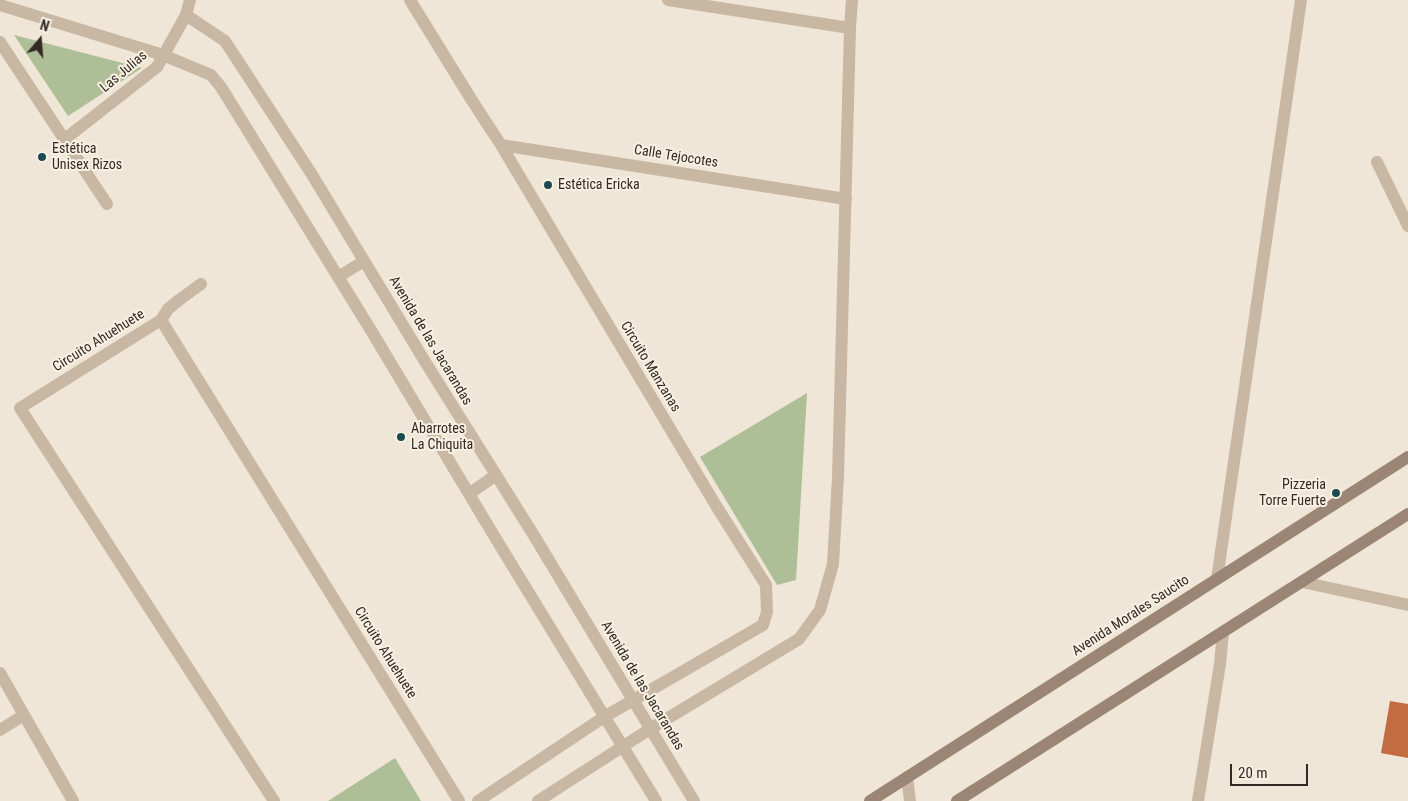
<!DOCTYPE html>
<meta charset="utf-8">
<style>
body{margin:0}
#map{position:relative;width:1408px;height:801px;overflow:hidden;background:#f0e6d7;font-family:"Roboto Condensed",sans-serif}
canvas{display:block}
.north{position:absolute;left:15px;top:15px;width:50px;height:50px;-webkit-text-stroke:4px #f8f0e2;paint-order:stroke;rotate:18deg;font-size:14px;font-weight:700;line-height:20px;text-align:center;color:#332a25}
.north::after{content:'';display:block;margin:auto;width:18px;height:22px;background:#332a25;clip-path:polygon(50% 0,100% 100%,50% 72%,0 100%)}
.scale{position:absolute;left:1230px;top:764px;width:78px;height:22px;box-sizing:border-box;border:2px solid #332a25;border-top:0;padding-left:6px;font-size:15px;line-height:18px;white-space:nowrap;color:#332a25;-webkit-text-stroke:4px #f8f0e2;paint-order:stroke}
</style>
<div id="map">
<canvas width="1408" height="801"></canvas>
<div class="north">N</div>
<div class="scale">20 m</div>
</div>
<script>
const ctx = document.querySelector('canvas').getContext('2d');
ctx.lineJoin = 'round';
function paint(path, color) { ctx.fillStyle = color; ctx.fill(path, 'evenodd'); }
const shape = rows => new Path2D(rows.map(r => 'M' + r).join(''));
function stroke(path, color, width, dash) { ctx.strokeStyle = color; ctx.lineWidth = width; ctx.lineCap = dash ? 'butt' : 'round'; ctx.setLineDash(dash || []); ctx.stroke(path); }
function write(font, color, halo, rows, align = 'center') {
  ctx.font = font + ' "Roboto Condensed",sans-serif'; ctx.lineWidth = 4; ctx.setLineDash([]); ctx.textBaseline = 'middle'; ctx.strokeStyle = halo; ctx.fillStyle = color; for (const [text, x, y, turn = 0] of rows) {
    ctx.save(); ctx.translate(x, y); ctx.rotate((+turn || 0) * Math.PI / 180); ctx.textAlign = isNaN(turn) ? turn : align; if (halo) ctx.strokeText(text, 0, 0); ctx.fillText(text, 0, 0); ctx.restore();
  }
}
const green = shape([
 [14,35,142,68,68,116],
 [807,393,796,580,777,585,700,457],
 [395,758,421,801,328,801]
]);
const building = shape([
 [1390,701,1408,704,1408,758,1381,753]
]);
const minor = shape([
 [410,0,471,99,501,145,715,504,766,585,767,612,763,625,604,717,478,801],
 [668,0,850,28],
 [0,5,163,55,211,75,221,87,372,332,493,534,656,801],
 [186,15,225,41,311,173,424,360,533,534,694,801],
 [0,42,107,204],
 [65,139,157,67,186,15,190,0],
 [501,145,846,199],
 [1377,162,1408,226],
 [338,277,364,261],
 [201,284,179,300,168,309,161,320,20,408,274,801],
 [161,320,459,801],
 [469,494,496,475],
 [1217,579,1301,0],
 [1302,582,1408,605],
 [0,673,73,801],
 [0,730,24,715],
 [907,777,910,801],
 [538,801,650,729,799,639,820,610,833,564,838,477,850,28,852,0],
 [1198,801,1220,664,1223,632]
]);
const secondary = shape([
 [870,801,1408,457],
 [957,801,1408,514]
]);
const markers = [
 [42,157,5,"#1c4a53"],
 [548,185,5,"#1c4a53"],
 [401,437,5,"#1c4a53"],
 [1336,493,5,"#1c4a53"]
];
const streetNames = [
 ["Las Julias",124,72,-40],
 ["Calle Tejocotes",676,157,9],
 ["Circuito Ahuehuete",99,341,-32],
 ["Avenida de las Jacarandas",430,341,59],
 ["Circuito Manzanas",650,367,59],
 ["Avenida Morales Saucito",1131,616,-33],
 ["Circuito Ahuehuete",385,653,58],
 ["Avenida de las Jacarandas",642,686,59]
];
const poiNames = [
 ["Estética",52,149],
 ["Unisex Rizos",52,165],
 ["Estética Ericka",558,185],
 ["Abarrotes",411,429],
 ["La Chiquita",411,445],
 ["Pizzeria",1326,485,"right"],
 ["Torre Fuerte",1326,501,"right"]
];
paint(green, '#aebe97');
paint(building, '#c46c41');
stroke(minor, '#c7b7a3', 12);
stroke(secondary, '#9b8675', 12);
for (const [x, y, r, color] of markers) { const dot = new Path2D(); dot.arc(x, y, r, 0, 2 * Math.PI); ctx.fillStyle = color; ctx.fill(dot); stroke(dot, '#f8f0e2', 2); }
write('14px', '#332a25', '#f8f0e2', streetNames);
write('14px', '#332a25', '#f8f0e2', poiNames, 'left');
</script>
